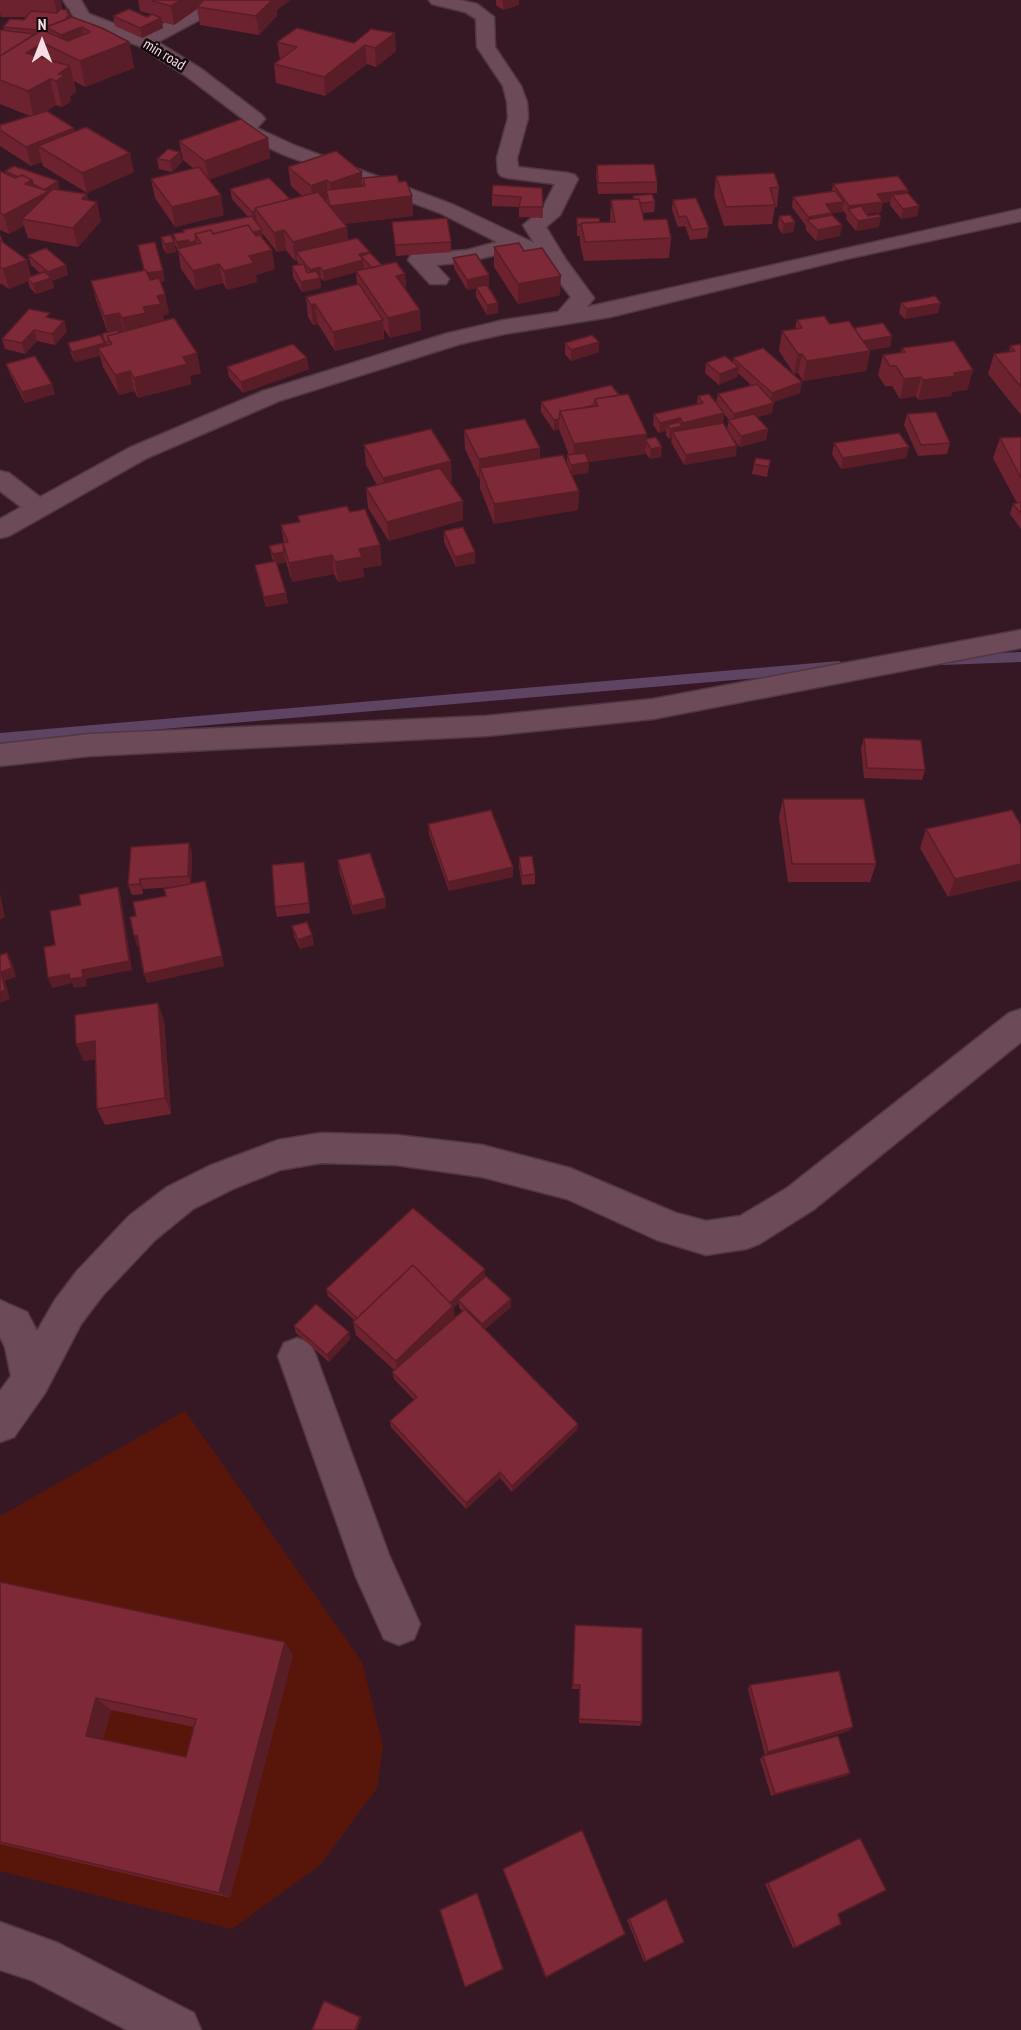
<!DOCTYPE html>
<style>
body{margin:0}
#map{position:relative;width:1021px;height:2030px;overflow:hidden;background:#361825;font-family:"PT Sans Narrow",sans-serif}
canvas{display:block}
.north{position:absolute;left:12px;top:12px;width:60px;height:60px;-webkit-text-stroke:4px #15080d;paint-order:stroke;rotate:0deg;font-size:16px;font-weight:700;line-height:24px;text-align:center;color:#f4dfe6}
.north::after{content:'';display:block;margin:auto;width:21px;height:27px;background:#f4dfe6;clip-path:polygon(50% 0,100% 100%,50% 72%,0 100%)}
</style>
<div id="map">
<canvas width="1021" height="2030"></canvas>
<div class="north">N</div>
</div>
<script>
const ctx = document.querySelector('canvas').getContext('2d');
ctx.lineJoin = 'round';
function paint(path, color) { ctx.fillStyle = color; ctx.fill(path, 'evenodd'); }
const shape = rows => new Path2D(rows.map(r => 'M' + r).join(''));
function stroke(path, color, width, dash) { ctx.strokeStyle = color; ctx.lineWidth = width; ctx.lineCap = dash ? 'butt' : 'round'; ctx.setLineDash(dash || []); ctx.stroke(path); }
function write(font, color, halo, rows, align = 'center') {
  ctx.font = font + ' "PT Sans Narrow",sans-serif'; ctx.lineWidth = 5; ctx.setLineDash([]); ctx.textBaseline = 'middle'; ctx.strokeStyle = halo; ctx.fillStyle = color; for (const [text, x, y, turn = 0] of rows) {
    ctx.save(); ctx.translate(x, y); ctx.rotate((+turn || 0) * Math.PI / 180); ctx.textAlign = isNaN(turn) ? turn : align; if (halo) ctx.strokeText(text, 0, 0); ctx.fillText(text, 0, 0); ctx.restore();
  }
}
const green = shape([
 [185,1411,362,1662,383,1746,377,1788,320,1865,232,1929,0,1871,0,1516]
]);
const stream = shape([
 [1021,652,1021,662,943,665,936,660,943,655,1021,652],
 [839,661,846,666,839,671,0,743,0,733,839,661]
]);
const street = shape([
 [63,0,81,0,89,14,144,35,205,0,225,0,203,18,158,42,200,68,262,115,265,119,257,128,296,146,454,205,534,243,523,225,541,211,555,184,508,178,501,176,498,172,497,158,508,118,507,102,503,86,477,47,476,19,465,12,432,4,429,0,460,0,477,4,494,17,495,47,521,86,527,102,528,118,517,158,518,167,568,173,575,175,578,179,560,215,546,227,566,260,594,298,587,307,1021,209,1021,221,846,259,610,317,504,334,460,344,279,401,147,458,9,536,0,538,0,519,21,507,0,491,0,471,9,473,40,497,129,448,263,391,445,334,504,320,558,312,571,297,548,267,515,250,467,262,436,265,449,279,446,284,430,284,408,260,411,255,467,250,497,242,440,213,282,154,237,133,234,129,243,119,186,76,139,46,77,22,63,0],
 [1021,630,1021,648,653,719,486,736,90,756,0,766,0,744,90,734,486,716,653,699,1021,630],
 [1021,1009,1021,1042,813,1210,759,1244,746,1249,706,1255,657,1240,567,1199,482,1177,396,1165,321,1163,280,1170,235,1188,193,1209,155,1240,103,1295,81,1324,45,1393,14,1437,0,1442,0,1391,11,1376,5,1347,0,1337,0,1300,27,1312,37,1331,55,1300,77,1271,129,1216,167,1187,209,1166,278,1140,321,1133,396,1135,482,1145,570,1168,676,1213,706,1221,740,1216,787,1188,1009,1013,1021,1009],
 [297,1338,310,1343,316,1356,389,1555,420,1624,414,1639,399,1645,384,1639,356,1577,278,1356,284,1343,297,1338],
 [0,1922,58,1943,194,2013,201,2030,127,2030,31,1980,0,1970,0,1922]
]);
const wall = shape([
 [0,0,60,0,62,6,61,9,71,17,129,42,134,68,85,87,74,81,76,92,70,96,71,101,62,107,56,105,45,112,75,131,134,172,87,193,43,166,42,162,31,166,0,146,0,125,30,116,0,104,0,31,4,30,3,27,24,20,26,17,1,17,0,13],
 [138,0,290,0,277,10,277,16,259,35,200,25,197,9,174,25,162,22,163,28,142,38,115,26,113,16,147,17,154,15,140,11],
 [496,0,519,0,519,5,503,10,496,5],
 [277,42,354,43,396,51,376,67,367,64,325,96,276,83,274,64,280,60],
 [268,138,270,158,209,180,224,215,175,227,155,198,151,179,194,169,183,160,179,141],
 [180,152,182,162,172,172,159,169,157,159],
 [597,165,657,182,657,193,598,194,596,176],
 [288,167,363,186,363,178,399,182,412,196,413,216,344,224,348,240,370,253,382,265,405,274,406,290,421,330,390,338,384,329,384,339,335,351,318,324,313,325,308,317,306,297,357,285,356,272,324,281,321,278,320,278,321,288,302,292,293,277,292,266,299,265,297,261,295,261,286,250,277,252,262,233,263,238,275,269,256,275,257,282,227,290,223,283,196,290,181,269,178,250,175,245,173,234,248,217,232,199,230,189,290,199,302,196,291,186],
 [0,171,6,174,5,171,89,200,101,221,78,247,28,238,24,226,9,234,0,230],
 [716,176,779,187,777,207,775,207,772,224,724,226,714,195],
 [833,184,908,190,908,193,919,206,917,216,901,219,890,205,890,202,883,203,881,212,867,214,879,227,856,231,846,219,847,216,843,210,842,212,832,213,832,215,840,236,816,241,806,230,806,226,792,207,793,197,832,191],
 [542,188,543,218,519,217,519,207,492,206,492,195],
 [633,196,655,202,654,212,643,213,644,220,671,238,669,258,584,261,580,243,580,236,577,236,577,218,600,222,610,222,611,200,633,199],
 [673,200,709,228,707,238,690,240,685,226,678,227,672,210],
 [779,216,795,222,793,232,782,234,778,227],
 [392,222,451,242,451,252,396,256],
 [0,234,3,242,31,276,40,273,31,265,28,255,68,275,52,281,54,288,36,294,30,288,28,281,9,289,2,284,0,284],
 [161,237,174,242,176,252,167,254,163,248],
 [494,247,524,251,560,295,518,304,494,267],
 [453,258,489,275,489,286,488,286,498,303,498,313,487,315,476,297,476,288,467,290,454,268],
 [91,281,165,281,160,282,165,294,169,314,163,315,164,321,201,373,190,376,191,384,138,398,134,391,119,395,103,367,100,356,75,362,71,354,68,343,103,340,102,334,108,333,96,300],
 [901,303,938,313,905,319,899,313],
 [51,318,64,321,67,331,55,345,37,341,25,354,5,349,2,339],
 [797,320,830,324,892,336,890,347,869,350,870,351,866,371,803,381,798,373,794,374,779,351,782,331,795,329],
 [565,343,599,352,571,361,565,354],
 [1021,344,1021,415,988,374,994,354,1009,352,1010,346],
 [902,348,973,370,967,390,952,392,951,396,918,400,916,396,900,399,892,386,885,386,878,375,883,355,901,353],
 [733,358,800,393,773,402,772,413,757,417,768,429,766,440,740,447,731,436,736,456,684,465,671,442,672,438,669,439,666,435,666,431,659,433,653,425,654,414,697,404,698,396,716,403,718,394,751,385,738,373,737,377,719,385,705,373,706,363,733,362],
 [724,414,729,420,727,429,723,423],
 [6,364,55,394,25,403,10,374],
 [227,367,309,369,243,393,229,377],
 [611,385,647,434,646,439,661,457,650,459,645,452,645,454,589,462,588,473,572,475,579,491,578,510,494,524,480,488,480,479,479,479,465,449,464,430,540,448,540,459,567,464,567,455,569,455,559,429,554,431,541,412,541,402],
 [907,414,950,443,947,454,918,456,904,425],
 [1021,437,1021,529,1010,514,1013,504,1017,503,993,458,1000,438],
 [834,443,906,458,841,469,832,454],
 [364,445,452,481,449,482,463,501,463,520,389,541,368,508,366,488,377,485,366,465],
 [770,460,767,477,752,474,754,464],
 [350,512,382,565,363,568,364,577,338,582,334,574,292,582,286,562,277,564,288,603,266,607,257,575,255,565,273,561,269,546,284,543,281,525,299,522,298,516],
 [444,531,475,552,475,563,456,567,444,542],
 [864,738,925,770,922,780,864,778,861,748],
 [783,799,876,864,870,882,788,882,779,817],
 [1012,810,948,897,920,848,926,829],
 [428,824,513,877,449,891,429,834],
 [192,853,191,883,208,890,224,966,147,983,139,945,137,946,136,916,166,896,175,887,143,889,143,894,132,895,128,885],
 [519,857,535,874,535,884,522,885,519,867],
 [338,860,385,898,386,908,353,915,339,870],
 [306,871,310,913,277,917,275,907],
 [292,926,312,935,314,945,300,949,294,936],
 [164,1020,171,1114,105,1125,97,1109,95,1059,84,1061,76,1044],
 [485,1269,485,1277,511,1307,485,1329,578,1424,577,1430,512,1492,500,1478,466,1509,391,1427,390,1421,414,1400,394,1379,392,1372,394,1370,356,1335,353,1322,354,1320,328,1296,326,1289],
 [459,1303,459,1307,462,1311,454,1318,454,1307],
 [294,1326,349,1332,350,1339,329,1362,296,1333],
 [0,1582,293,1655,230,1898,0,1844],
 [111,1710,194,1727,186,1757,103,1739],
 [575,1625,642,1722,640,1726,579,1723,579,1689,572,1689],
 [750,1685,849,1731,765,1755,748,1689],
 [763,1756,850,1773,846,1776,771,1796,760,1759],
 [860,1838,838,1914,796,1947,793,1948,765,1884],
 [503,1869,625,1934,545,1977],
 [666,1899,684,1942,644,1962,627,1920]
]);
const shadedWall = shape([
 [54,0,60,0,62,6,58,17],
 [181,0,210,0,197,7,197,9,174,25,171,6],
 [272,0,290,0,277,10,277,16,259,35,256,16],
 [503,0,519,0,519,5,503,10],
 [69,10,72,23,82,27,87,53,66,54,61,35,67,13],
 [161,18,163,28,142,38,140,28],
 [395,33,396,51,376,67,375,48],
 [41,35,49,69,14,68],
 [129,42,134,68,85,87,80,61],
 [365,45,367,64,325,96,324,77],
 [70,66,76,92,70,96,71,101,62,107,56,81,58,74],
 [50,79,56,105,34,118,28,91],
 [74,128,78,147,38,146,42,162,31,166,26,147],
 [268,138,270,158,209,180,205,161],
 [180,152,182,162,172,172,170,161],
 [130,153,134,172,87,193,82,173],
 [362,172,363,192,332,202,330,183],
 [32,180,37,198,44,190,58,181,60,192,22,219,24,226,9,234,4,215,25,184],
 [327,180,328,199,326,190,327,200,313,205,311,186],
 [908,190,906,200,892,195,890,202,883,203,881,212,854,216,849,209,849,206,877,194],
 [87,194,91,208,97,202,101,221,78,247,73,228,82,199],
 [221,195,224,215,175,227,172,207],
 [412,196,413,216,332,225,330,206],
 [844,202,842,212,832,213,830,223,808,220,808,217,826,204],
 [919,206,917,216,901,219,903,209],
 [255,211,257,222,254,223,252,212],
 [881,217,879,227,856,231,858,221],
 [795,222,793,232,782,234,784,224],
 [842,225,840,236,816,241,818,230],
 [347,227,349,247,296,252,297,261,295,261,293,242],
 [262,230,263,241,217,240],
 [284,230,286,250,277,252,274,233],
 [188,240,190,250,178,251,177,242],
 [196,241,198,252,192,253,190,243],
 [174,242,176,252,167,254,165,244],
 [272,250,275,269,256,275,257,282,227,290,224,271,249,256],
 [370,252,371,262,361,256,362,260,363,260,364,270,324,281,323,271,359,254],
 [27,260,32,279,27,278,28,281,9,289,3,269],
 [219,264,223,283,196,290,193,271],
 [66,265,68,275,52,281,54,288,36,294,33,284,50,278,48,272],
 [320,267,321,288,302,292,301,282,311,280,310,270],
 [163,271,165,281,147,284,145,273],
 [405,274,406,294,396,276],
 [489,275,489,286,467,290,467,280],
 [561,276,560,295,518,304,518,284],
 [165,294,169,314,163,315,165,324,126,338,122,318,143,307,157,296],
 [498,303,498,313,487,315,487,305],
 [941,303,938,313,905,319,907,309],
 [315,304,318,324,313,325,311,305],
 [420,310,421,330,390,338,388,318],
 [119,313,124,332,109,335,104,316],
 [383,320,384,339,335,351,333,332],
 [64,321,67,331,55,345,52,334],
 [34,330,37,341,25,354,22,343],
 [892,336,890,347,856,352,858,342],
 [599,342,599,352,571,361,571,350],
 [105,343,107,354,98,348,100,356,75,362,72,352],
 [870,351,866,371,803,381,807,361],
 [197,353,201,373,190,376,191,384,138,398,134,378,183,357],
 [798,354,802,354,798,373,794,374],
 [307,358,309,369,243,393,241,382],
 [739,367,737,377,719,385,720,374],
 [973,370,967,390,952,392,951,396,918,400,923,380,954,373],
 [130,371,134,391,119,395,115,375],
 [921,377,916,396,900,399,904,379],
 [802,382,800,393,770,403,772,393],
 [52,384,55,394,25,403,22,392],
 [774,403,772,413,733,424,734,414],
 [724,413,723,424,682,433,683,423],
 [680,418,679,427,682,426,681,436,672,432,672,438,669,439,670,429,667,425,666,431,659,433,660,423],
 [559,419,559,429,554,431,554,420],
 [768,429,766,440,740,447,741,436],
 [647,434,645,454,573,464,574,444],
 [737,446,736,456,684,465,686,455],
 [662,447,661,457,650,459,651,449],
 [909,447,906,458,841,469,843,458],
 [540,448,539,468,480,468,480,479,479,479,479,459],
 [451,461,452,481,385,497,383,478],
 [589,462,588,473,571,475,571,465],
 [579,491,578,510,494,524,494,504],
 [463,501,463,520,389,541,387,522],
 [380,545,382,565,363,568,364,577,338,582,335,562,359,549],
 [284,552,286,562,274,565,273,554],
 [475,552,475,563,456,567,455,557],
 [332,555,334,574,292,582,289,563],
 [286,593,288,603,266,607,264,597],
 [189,843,192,853,191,885,188,876],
 [1021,864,1021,880,948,897,955,879],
 [513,867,513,877,449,891,448,882],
 [140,879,143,889,143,894,140,884],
 [205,881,224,966,147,983,144,974],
 [118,887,121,897,132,970,86,979,87,986,74,988,72,983,52,988,48,978,82,970],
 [0,893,5,917,0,919],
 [385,898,386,908,353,915,352,906],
 [137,935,140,945,137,946,134,936],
 [312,935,314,945,300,949,298,940],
 [7,953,12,962,16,977,5,981,10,999,0,1003,1,972],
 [158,1003,164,1020,171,1114,165,1098],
 [95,1041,102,1058,84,1061,76,1044],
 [485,1269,485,1277,458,1300,459,1303,454,1307,455,1319,398,1374,396,1361,450,1303],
 [511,1299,511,1307,483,1331,482,1324],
 [349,1332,350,1339,329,1362,327,1355],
 [578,1424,577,1430,512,1492,512,1486],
 [500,1472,500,1478,466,1509,466,1503],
 [285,1642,293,1655,230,1898,219,1893],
 [96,1698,111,1710,101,1746,86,1736],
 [853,1727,849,1731,765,1755,768,1752],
 [850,1773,846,1776,771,1796,775,1794],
 [324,2001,327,2001,362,2017,357,2030,355,2030]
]);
const building = shape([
 [154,0,181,0,171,6,152,1,154,0],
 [204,0,272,0,256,16,197,7,204,0],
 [60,9,69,10,67,13,70,13,65,20,46,27,47,31,3,27,10,19,24,20,31,11,57,13,60,9],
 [129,9,147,17,152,14,161,18,140,28,113,16,129,9],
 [72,17,102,28,129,42,80,61,43,43,26,53,70,66,58,74,65,75,56,81,50,79,28,91,0,80,0,56,42,30,68,41,90,32,82,27,61,35,46,27,72,17],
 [297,28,354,43,371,29,395,33,375,48,365,45,324,77,274,64,297,47,277,42,297,28],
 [1,30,35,34,0,56,0,31,1,30],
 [47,111,74,128,26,147,0,130,0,125,47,111],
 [241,119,268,138,205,161,179,141,241,119],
 [86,127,130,153,82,173,38,146,86,127],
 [168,149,180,152,170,161,157,159,168,149],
 [336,151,362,172,330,183,327,180,311,186,288,167,336,151],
 [654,164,657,182,598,183,597,165,654,164],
 [14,166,58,181,44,190,33,184,32,180,22,175,18,177,5,171,14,166],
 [199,167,221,195,172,207,151,179,199,167],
 [0,171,15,178,22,175,32,180,25,184,49,191,4,215,0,213,0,171],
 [774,173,779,187,770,188,775,205,726,207,716,176,774,173],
 [397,175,399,182,406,181,412,196,330,206,326,190,365,186,363,178,397,175],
 [898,176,908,190,877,194,883,202,849,206,833,184,898,176],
 [269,178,290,199,255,208,255,211,252,212,230,189,269,178],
 [493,185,542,188,543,207,519,207,521,197,492,195,493,185],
 [53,189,87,194,82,199,97,202,73,228,22,219,53,189],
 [835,191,844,202,826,204,832,213,808,217,793,197,835,191],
 [318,192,347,227,293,242,284,230,274,233,255,208,318,192],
 [908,193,919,206,903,209,892,195,908,193],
 [652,194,655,202,640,203,639,199,634,199,633,196,652,194],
 [696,198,709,228,692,230,686,216,679,217,673,200,696,198],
 [639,199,644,220,667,219,671,238,585,242,581,223,615,222,611,200,639,199],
 [861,206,868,216,879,214,881,217,858,221,848,209,861,206],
 [790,215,795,222,784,224,779,216,790,215],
 [832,215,842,225,818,230,807,220,832,215],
 [252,216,262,230,253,232,248,225,213,234,211,230,195,234,196,241,190,243,188,240,177,242,173,234,184,232,183,230,252,216],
 [447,218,451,242,395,245,392,222,447,218],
 [577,218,599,218,600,222,581,223,581,225,577,225,577,218],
 [248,225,256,236,260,235,272,250,249,256,254,263,224,271,219,264,193,271,177,249,201,243,195,234,211,230,213,234,248,225],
 [171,235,174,242,165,244,161,237,171,235],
 [357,238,370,252,359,254,363,260,323,271,320,267,310,270,296,252,357,238],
 [0,240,27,260,3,269,0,267,0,240],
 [155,242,163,271,147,273,146,270,144,270,138,245,155,242],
 [519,243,524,251,542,248,561,276,518,284,494,247,519,243],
 [46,248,66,265,48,272,28,255,46,248],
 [370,253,382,265,372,268,361,256,370,253],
 [476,254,489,275,467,280,453,258,476,254],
 [396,262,405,274,396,276,420,310,388,318,356,271,396,262],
 [304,264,307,273,316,271,320,278,301,282,292,266,304,264],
 [146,270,150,280,159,278,165,294,157,296,161,304,143,307,146,313,122,318,119,313,104,316,91,281,146,270],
 [45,272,51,278,33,284,27,278,45,272],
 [359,284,383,320,333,332,315,304,311,305,306,297,359,284],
 [487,285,498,303,487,305,476,287,487,285],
 [935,296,941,303,907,309,901,303,935,296],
 [29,309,50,313,46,317,64,321,52,334,34,330,22,343,2,339,29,309],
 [824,316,830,324,849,321,870,351,807,361,802,354,798,354,782,331,802,328,797,320,824,316],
 [174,318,197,353,183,357,187,364,134,378,130,371,115,375,98,348,112,344,107,336,174,318],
 [883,323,892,336,863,341,854,328,883,323],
 [117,330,119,333,107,336,109,341,105,342,102,334,117,330],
 [100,335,105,343,72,352,68,343,100,335],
 [592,335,599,342,571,350,565,343,592,335],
 [954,341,973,370,954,373,956,376,923,380,921,377,904,379,896,366,890,366,883,355,905,352,902,348,954,341],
 [293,344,307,358,241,382,227,367,293,344],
 [1021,344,1021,387,994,354,1015,351,1010,346,1021,344],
 [763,348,802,382,772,393,733,358,763,348],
 [35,356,52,384,22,392,6,364,35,356],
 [725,356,739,367,720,374,706,363,725,356],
 [757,384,774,403,734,414,718,394,757,384],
 [611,385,619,395,595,399,594,405,582,408,560,411,559,419,554,420,541,402,611,385],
 [628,394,647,434,574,444,560,411,598,406,595,399,628,394],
 [709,394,724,413,683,423,680,418,660,423,654,414,703,403,698,396,709,394],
 [936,412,950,443,921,445,907,414,936,412],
 [754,414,768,429,741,436,728,420,754,414],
 [525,419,540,448,479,459,464,430,525,419],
 [679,422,682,426,670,429,667,425,679,422],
 [723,423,737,446,686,455,672,432,723,423],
 [431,429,451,461,383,478,364,445,431,429],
 [899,433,909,447,843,458,834,443,899,433],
 [656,437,662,447,651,449,646,441,646,439,656,437],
 [1021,437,1021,478,1000,438,1021,437],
 [585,453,589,462,571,465,567,455,585,453],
 [563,455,579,491,494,504,480,468,563,455],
 [756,458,770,460,769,467,754,464,756,458],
 [440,468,463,501,387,522,366,488,440,468],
 [1021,502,1021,514,1013,504,1021,502],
 [347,506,350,512,365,509,380,545,359,549,362,557,335,562,332,555,289,563,283,543,288,542,281,525,300,522,298,516,347,506],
 [463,527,475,552,455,557,444,531,463,527],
 [283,543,284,552,273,554,269,546,283,543],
 [276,561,286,593,264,597,255,565,276,561],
 [864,738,921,740,925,770,867,768,864,738],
 [783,799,864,799,876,864,792,864,783,799],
 [491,810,513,867,448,882,428,824,491,810],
 [1012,810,1021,825,1021,864,955,879,926,829,1012,810],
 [189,843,188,876,140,879,140,884,128,885,131,847,189,843],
 [370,853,385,898,352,906,338,860,370,853],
 [532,856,535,874,522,876,519,857,532,856],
 [304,862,309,903,275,907,272,865,304,862],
 [205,881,222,956,144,974,137,935,134,936,130,917,136,916,133,902,166,896,164,889,205,881],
 [118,887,129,961,82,970,83,977,70,979,69,974,48,978,44,947,55,945,50,911,81,905,79,895,118,887],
 [307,922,312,935,298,940,292,926,307,922],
 [7,953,12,968,1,972,5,990,0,992,0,955,7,953],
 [158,1003,165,1098,97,1109,95,1041,76,1044,75,1015,158,1003],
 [413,1208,485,1269,450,1303,413,1265,357,1318,326,1289,413,1208],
 [413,1265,453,1306,396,1361,353,1322,413,1265],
 [486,1276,511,1299,482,1324,458,1300,486,1276],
 [316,1304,349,1332,327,1355,294,1326,316,1304],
 [465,1309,578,1424,512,1486,500,1472,466,1503,390,1421,417,1397,392,1372,465,1309],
 [0,1582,285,1642,219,1893,0,1842,0,1582],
 [96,1698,196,1719,186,1757,86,1736,96,1698],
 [575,1625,642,1628,642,1722,579,1719,580,1685,573,1685,575,1625],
 [839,1671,853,1727,768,1752,750,1685,839,1671],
 [838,1736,850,1773,775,1794,763,1756,838,1736],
 [582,1830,625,1934,546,1977,503,1869,582,1830],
 [860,1838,886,1890,838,1914,841,1924,796,1947,768,1883,860,1838],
 [477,1893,503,1969,465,1987,440,1910,477,1893],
 [666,1899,684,1942,646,1961,629,1919,666,1899],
 [324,2001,360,2017,355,2030,312,2030,324,2001]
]);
const farStreetnames = [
 ["min road",164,55,31]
];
paint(green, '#58160a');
paint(stream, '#5e4362');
stroke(street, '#503842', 3);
paint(street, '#6c4a58');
paint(wall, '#6c232f');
paint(shadedWall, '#581d26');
paint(building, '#7d2937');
stroke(building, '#581d26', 1.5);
write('15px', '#f4dfe6', '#15080d', farStreetnames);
</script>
